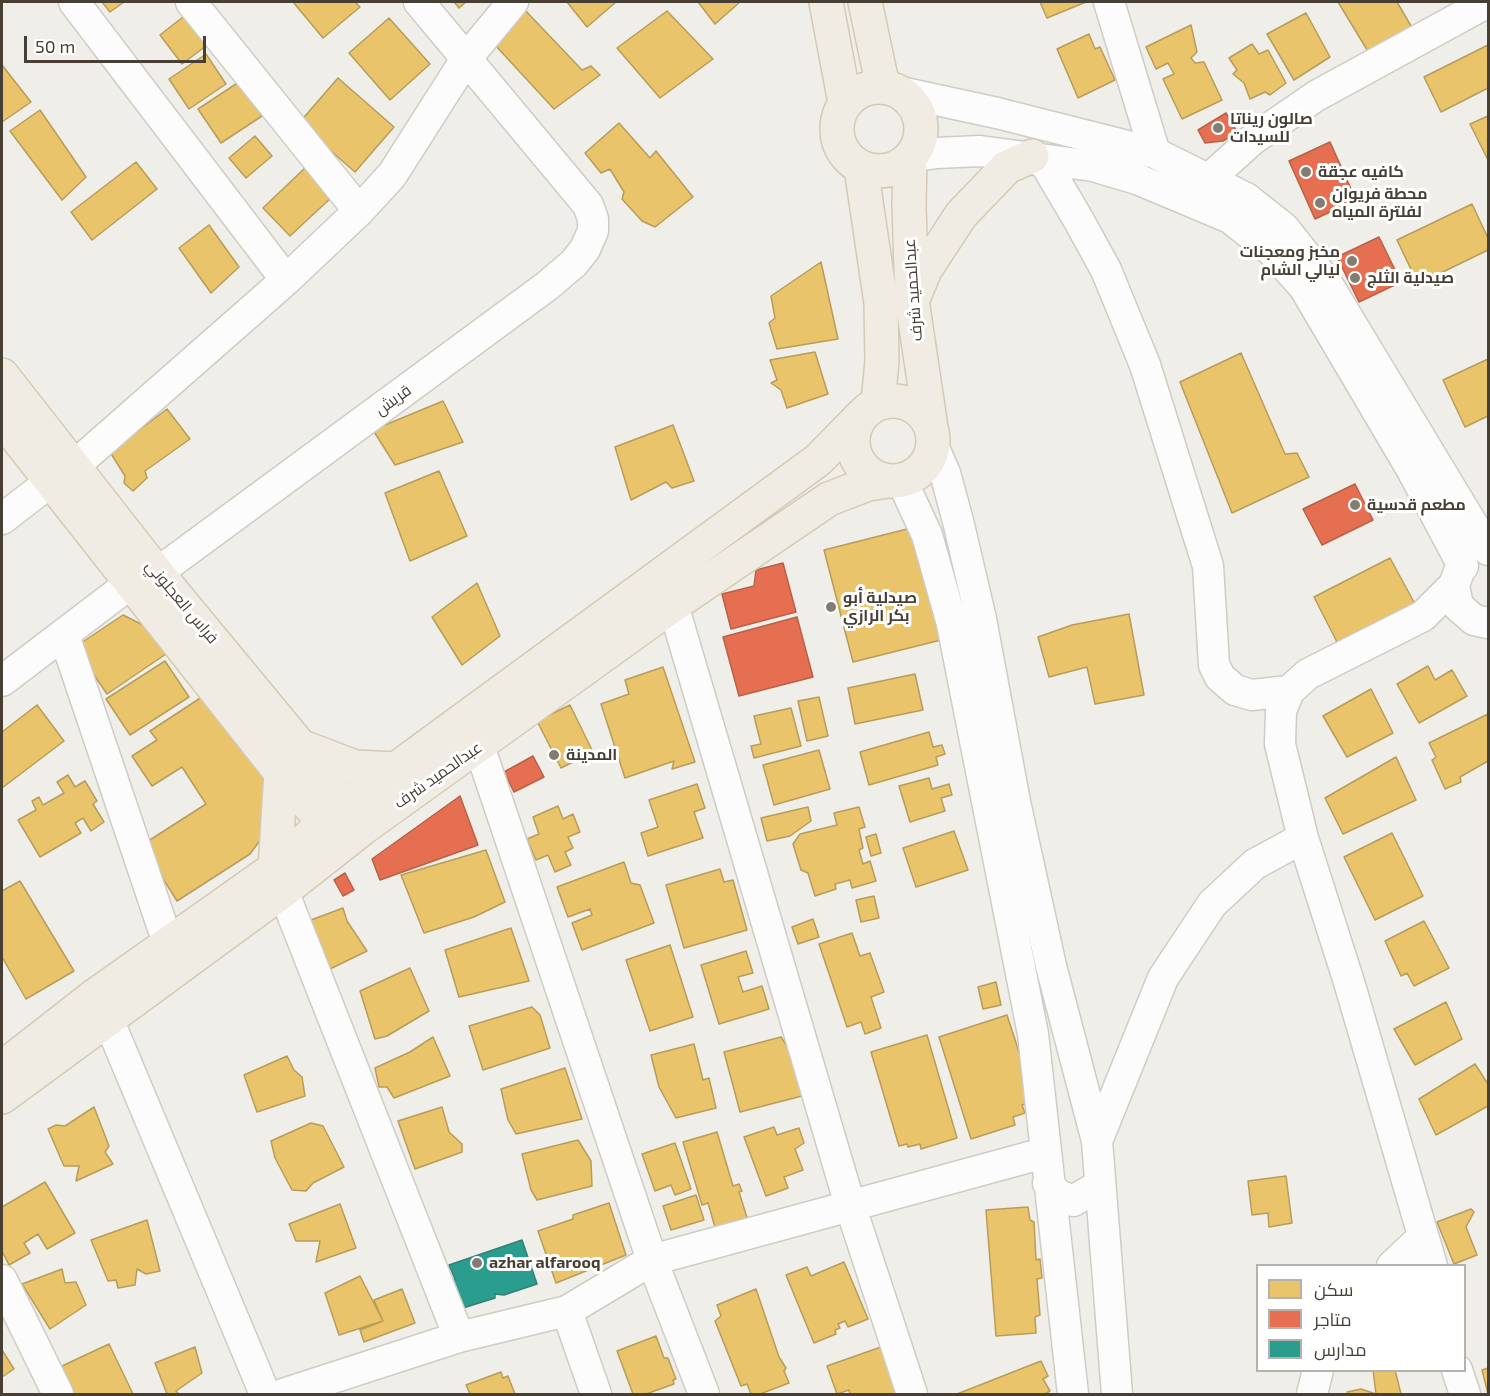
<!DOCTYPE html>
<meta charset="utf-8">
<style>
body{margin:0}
#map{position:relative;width:1490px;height:1396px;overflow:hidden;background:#f0eee8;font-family:"Exo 2",Cairo,sans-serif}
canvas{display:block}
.frame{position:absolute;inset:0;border:3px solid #473f34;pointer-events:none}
.legend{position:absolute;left:1256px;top:1264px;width:210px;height:108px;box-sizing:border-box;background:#fff;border:2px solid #b5b2ae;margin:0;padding:8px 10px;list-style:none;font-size:18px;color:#473f34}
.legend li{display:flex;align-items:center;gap:12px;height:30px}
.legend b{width:30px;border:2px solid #b5b2ae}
.scale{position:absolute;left:24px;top:36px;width:182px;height:27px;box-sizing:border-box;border:3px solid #473f34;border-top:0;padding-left:8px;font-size:18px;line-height:21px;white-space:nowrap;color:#473f34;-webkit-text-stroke:4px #fff;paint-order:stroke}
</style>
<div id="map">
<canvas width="1490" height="1396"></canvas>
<div class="frame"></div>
<ul class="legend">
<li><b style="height:16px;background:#e9c46a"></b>سكن</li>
<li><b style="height:16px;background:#e76f51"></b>متاجر</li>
<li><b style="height:16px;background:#2a9d8f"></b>مدارس</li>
</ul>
<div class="scale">50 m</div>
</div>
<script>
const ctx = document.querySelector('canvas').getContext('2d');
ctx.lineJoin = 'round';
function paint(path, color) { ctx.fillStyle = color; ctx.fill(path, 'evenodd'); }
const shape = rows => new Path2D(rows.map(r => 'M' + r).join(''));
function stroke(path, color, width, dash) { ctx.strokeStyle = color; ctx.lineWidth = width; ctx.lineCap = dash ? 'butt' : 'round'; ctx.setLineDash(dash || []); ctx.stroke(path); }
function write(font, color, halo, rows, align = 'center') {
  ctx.font = font + ' "Exo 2",Cairo,sans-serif'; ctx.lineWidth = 6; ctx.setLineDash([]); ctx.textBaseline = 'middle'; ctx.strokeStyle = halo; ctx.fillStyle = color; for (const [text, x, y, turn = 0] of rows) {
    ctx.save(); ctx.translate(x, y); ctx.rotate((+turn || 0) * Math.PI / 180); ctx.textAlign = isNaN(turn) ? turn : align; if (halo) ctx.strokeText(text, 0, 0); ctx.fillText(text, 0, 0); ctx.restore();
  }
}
const homes = shape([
 [102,2,124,2,110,12,102,2],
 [293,2,355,2,360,7,323,38,293,2],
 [454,2,466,2,459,8,454,2],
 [567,2,616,2,587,27,567,2],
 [698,2,740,2,715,24,698,2],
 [1040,2,1086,2,1047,18,1040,2],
 [1338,2,1397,2,1414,31,1369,53,1338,2],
 [523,8,582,70,591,66,600,75,554,109,495,45,523,8],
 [667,11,713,59,660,98,617,48,667,11],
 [188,13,210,43,182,64,160,35,188,13],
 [1306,13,1330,57,1294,80,1267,34,1306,13],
 [389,18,430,64,390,100,349,53,389,18],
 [1191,25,1197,52,1191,58,1195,63,1204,62,1222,100,1182,119,1163,79,1174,74,1168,63,1156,69,1146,47,1191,25],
 [1089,34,1095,49,1100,47,1115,80,1078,98,1057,49,1089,34],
 [1252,44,1259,54,1268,50,1286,83,1270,95,1265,92,1250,99,1244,83,1233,74,1237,70,1229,58,1252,44],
 [1488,45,1488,88,1441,112,1424,77,1488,45],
 [206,54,226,84,189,109,169,79,206,54],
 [2,65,31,102,2,122,2,65],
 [338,78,394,127,355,172,299,123,338,78],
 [239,82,262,116,221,143,198,109,239,82],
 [40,110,86,177,62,200,10,131,40,110],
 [1488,116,1488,160,1470,124,1488,116],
 [619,123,650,158,656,151,693,197,655,227,642,221,622,199,624,192,610,169,601,173,585,153,619,123],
 [255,136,272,156,246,178,229,158,255,136],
 [136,162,157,189,92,240,71,212,136,162],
 [307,166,334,195,290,236,263,208,307,166],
 [1472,204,1488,238,1488,250,1418,284,1397,240,1472,204],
 [209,225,239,267,211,293,179,248,209,225],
 [821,262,838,339,777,349,769,323,775,318,771,296,821,262],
 [815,352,828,394,787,408,781,390,771,383,777,380,770,360,815,352],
 [1241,353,1285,454,1297,453,1309,477,1232,513,1180,382,1241,353],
 [1488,359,1488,416,1465,427,1443,380,1488,359],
 [443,401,463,442,395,465,373,430,443,401],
 [167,409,190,439,145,471,147,478,133,491,124,483,125,476,110,452,167,409],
 [673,425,694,481,672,488,666,482,631,500,615,447,673,425],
 [439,471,467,536,410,561,385,493,439,471],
 [915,527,945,639,853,662,824,550,915,527],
 [1390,558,1415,604,1338,644,1314,597,1390,558],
 [477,583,500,636,462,665,432,617,477,583],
 [1129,614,1144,695,1095,704,1087,667,1049,677,1038,637,1072,625,1129,614],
 [123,615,147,627,166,654,107,694,75,647,123,615],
 [165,661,189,697,130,735,106,699,165,661],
 [1428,666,1435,680,1452,670,1467,696,1419,723,1397,684,1428,666],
 [663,667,695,762,672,769,674,761,625,778,601,704,629,694,625,680,663,667],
 [915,674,923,710,855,724,848,688,915,674],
 [1371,689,1393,733,1347,757,1323,716,1371,689],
 [211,691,272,777,266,832,250,854,177,901,142,845,206,804,182,767,152,786,132,756,157,740,150,731,211,691],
 [819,697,828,736,807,741,798,701,819,697],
 [37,705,64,741,2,788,2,732,37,705],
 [570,705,593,752,561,768,537,721,570,705],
 [791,708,801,746,754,758,751,746,761,744,754,716,791,708],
 [1488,714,1488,761,1460,777,1461,782,1445,789,1432,760,1436,757,1429,743,1488,714],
 [929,732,933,747,942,745,945,754,936,757,938,765,869,785,860,752,929,732],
 [819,750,830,789,774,805,763,765,819,750],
 [1396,757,1416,800,1343,834,1325,798,1396,757],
 [68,775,75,787,85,781,97,801,93,804,104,822,91,831,83,818,75,823,81,833,40,857,18,820,36,810,32,801,39,797,43,805,64,793,57,782,68,775],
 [929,778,932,789,949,784,952,795,941,798,945,811,910,822,899,786,929,778],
 [697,784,705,808,694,812,703,838,648,856,641,833,658,827,649,800,697,784],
 [558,806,563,819,573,814,580,832,568,837,573,848,565,852,571,865,555,872,548,855,536,860,527,839,539,834,533,817,558,806],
 [808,807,811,821,790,836,767,841,761,818,808,807],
 [859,807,865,827,859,829,863,848,859,850,863,864,870,861,876,881,852,888,850,880,835,884,836,889,815,896,808,873,801,870,793,844,800,834,837,825,834,813,859,807],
 [954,831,968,870,916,887,903,848,954,831],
 [1392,833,1423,896,1375,920,1344,857,1392,833],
 [876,834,881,853,871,856,866,837,876,834],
 [486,850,505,902,474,917,424,933,401,875,486,850],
 [624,862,631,883,640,885,654,923,582,950,572,923,592,915,590,909,568,917,557,887,624,862],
 [720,869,724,882,733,880,747,930,684,948,666,885,720,869],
 [20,881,74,971,26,999,2,957,2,891,20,881],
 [874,896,879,918,861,922,856,900,874,896],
 [343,908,347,921,367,951,330,969,311,920,343,908],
 [813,919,819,937,798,944,792,927,813,919],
 [1424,921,1449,968,1414,986,1407,973,1401,976,1385,941,1424,921],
 [511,928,529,981,459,997,445,950,511,928],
 [852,933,860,956,870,953,884,992,871,997,881,1028,865,1034,861,1022,847,1027,819,944,852,933],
 [670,945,693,1017,650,1031,626,960,670,945],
 [746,951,753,973,738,977,743,992,762,986,769,1009,719,1024,701,965,746,951],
 [410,968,429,1011,387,1036,375,1039,360,991,410,968],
 [996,982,1001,1005,983,1009,978,987,996,982],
 [1446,1002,1462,1039,1415,1065,1394,1029,1446,1002],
 [532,1007,540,1015,550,1048,483,1070,469,1026,532,1007],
 [1007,1015,1035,1101,1022,1105,1025,1113,1013,1117,1015,1125,971,1139,939,1037,1007,1015],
 [927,1035,957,1138,921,1149,920,1144,908,1147,907,1144,899,1146,871,1052,927,1035],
 [433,1037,450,1076,394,1098,387,1087,379,1087,375,1068,410,1052,433,1037],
 [781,1037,791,1052,802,1096,740,1112,724,1052,781,1037],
 [694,1044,703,1080,709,1078,716,1108,676,1118,659,1087,651,1055,694,1044],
 [287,1056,294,1070,302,1077,305,1096,257,1112,244,1075,287,1056],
 [1475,1064,1488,1084,1488,1106,1436,1135,1419,1099,1475,1064],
 [565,1068,582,1119,516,1134,508,1120,501,1089,565,1068],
 [94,1107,109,1146,105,1152,113,1164,76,1181,79,1166,64,1166,48,1129,56,1125,65,1126,94,1107],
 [442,1107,449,1132,462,1144,462,1152,415,1169,398,1121,442,1107],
 [311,1123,323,1126,344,1167,313,1183,306,1191,292,1190,275,1158,271,1141,311,1123],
 [774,1127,777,1135,799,1128,804,1143,795,1149,803,1170,784,1177,788,1188,766,1196,744,1137,774,1127],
 [717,1132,733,1186,739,1184,742,1191,739,1192,749,1224,717,1234,708,1203,702,1205,683,1142,717,1132],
 [578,1140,591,1161,592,1186,537,1200,531,1190,522,1154,578,1140],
 [675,1143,691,1189,675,1195,671,1185,655,1191,642,1154,675,1143],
 [1286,1176,1292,1223,1269,1227,1268,1213,1252,1215,1248,1181,1286,1176],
 [45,1182,75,1233,47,1249,38,1234,24,1243,30,1253,9,1265,2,1251,2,1207,45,1182],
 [696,1195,704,1220,671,1230,663,1206,696,1195],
 [609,1203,626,1255,556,1283,538,1231,573,1219,573,1215,609,1203],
 [340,1204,356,1248,316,1262,320,1241,296,1241,289,1224,340,1204],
 [1028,1207,1030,1220,1034,1222,1036,1260,1040,1259,1042,1278,1037,1279,1040,1315,1035,1317,1036,1333,996,1336,986,1210,1028,1207],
 [1471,1209,1474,1212,1466,1227,1477,1255,1454,1264,1437,1222,1471,1209],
 [147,1220,160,1271,146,1274,137,1269,135,1285,118,1288,116,1280,108,1281,91,1240,147,1220],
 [844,1262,868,1319,848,1327,845,1321,838,1324,840,1328,835,1330,836,1334,814,1343,786,1275,807,1267,811,1276,844,1262],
 [62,1269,65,1283,76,1282,86,1305,50,1329,22,1284,62,1269],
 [360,1276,383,1321,339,1335,325,1293,360,1276],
 [402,1289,415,1323,364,1342,360,1330,383,1321,374,1300,402,1289],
 [756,1289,779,1357,786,1368,784,1371,789,1383,760,1394,751,1394,747,1384,741,1386,715,1321,721,1316,717,1305,756,1289],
 [656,1336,664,1358,668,1358,676,1379,673,1380,674,1384,646,1394,633,1394,617,1351,656,1336],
 [109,1344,133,1394,71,1394,62,1366,109,1344],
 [195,1347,202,1373,176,1391,179,1394,167,1394,155,1363,195,1347],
 [881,1347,897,1394,850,1394,849,1390,837,1394,827,1366,881,1347],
 [2,1350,14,1369,2,1377,2,1350],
 [1041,1361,1048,1376,1043,1379,1050,1391,1045,1394,957,1394,1041,1361],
 [1488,1368,1488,1394,1482,1370,1488,1368],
 [1373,1370,1395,1370,1401,1394,1348,1394,1347,1392,1361,1389,1376,1394,1373,1370],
 [501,1372,503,1378,508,1376,515,1394,470,1394,466,1385,501,1372]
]);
const shops = shape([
 [1226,113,1237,132,1223,141,1205,143,1198,130,1226,113],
 [1330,142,1356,200,1315,219,1289,161,1330,142],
 [1379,237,1401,282,1359,302,1337,257,1379,237],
 [1355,484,1373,520,1322,545,1303,509,1355,484],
 [783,563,796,612,731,629,722,594,754,586,756,570,783,563],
 [797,617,813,677,739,696,723,637,797,617],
 [533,756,544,777,514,792,504,772,533,756],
 [460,796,478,845,380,880,372,859,460,796],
 [345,873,354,890,343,896,334,880,345,873]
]);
const schools = shape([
 [522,1240,537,1284,504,1295,495,1294,495,1298,463,1308,451,1281,455,1279,449,1265,522,1240]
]);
const minor = shape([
 [74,2,286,280],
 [191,2,359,211],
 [1109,2,1155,153],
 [900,92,997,113,1155,153,1246,198,1284,228,1325,280,1488,550],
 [1032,156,1046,165,1078,219,1106,270,1145,365,1208,566,1214,665,1220,677,1235,690,1252,695,1289,691],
 [911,157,936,153,980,151,1093,166,1137,179,1230,218,1272,251,1304,287,1412,470,1463,566],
 [1210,178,1252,140,1316,96,1488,2],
 [933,446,945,473,958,521,981,619,1015,802,1051,966,1097,1141,1117,1394],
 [73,467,286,280,359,211,392,175,466,59,513,2],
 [902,481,927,535,952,624,1033,1034,1073,1394],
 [2,519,50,482],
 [1460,569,1454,585,1458,606,1474,620,1488,623],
 [157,573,547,286,574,263,585,249,593,231,593,219,588,205,419,2],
 [673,605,850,1205,912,1394],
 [64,635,168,943],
 [2,681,131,583],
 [479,746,652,1260,704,1394],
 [283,891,459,1337],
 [96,1001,108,1019,265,1394],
 [1097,1141,1163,978,1212,904,1255,864,1303,838],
 [1048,1183,1057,1194,1073,1201,1100,1185],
 [1392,1266,1423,1237],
 [1432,1266,1349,982,1303,838,1280,744,1281,711,1289,691,1308,674,1423,616,1454,585],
 [2,1280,58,1394],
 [567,1311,596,1394],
 [1457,1370,1465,1394],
 [283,1394,459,1337,567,1311,652,1260,1044,1153],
 [1312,1394,1318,1370]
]);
const major = shape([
 [826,2,845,103],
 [865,2,883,87],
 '837 129a42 42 0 1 1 84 0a42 42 0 1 1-84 0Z',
 [910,158,909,206,912,300,930,421],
 [861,168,881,303,882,361,878,403],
 [913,299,925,270,961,215,1007,167,1032,156],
 [2,375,157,573,300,746,360,825],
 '853 441a40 40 0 1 1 80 0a40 40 0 1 1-80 0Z',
 [2,419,281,773,338,839],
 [300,746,355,767,396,769],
 [275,868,281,773],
 [2,1068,93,997,275,868,325,822,396,769,818,460,863,414],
 [2,1097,283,891,363,828,673,605,829,499,868,484,889,481]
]);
const markers = [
 [1218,128,6,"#827c73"],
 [1306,172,6,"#827c73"],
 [1320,203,6,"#827c73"],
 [1352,261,6,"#827c73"],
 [1355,278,6,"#827c73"],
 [1355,505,6,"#827c73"],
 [831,607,6,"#827c73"],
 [554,755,6,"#827c73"],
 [477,1263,6,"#827c73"]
];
const poiNames = [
 ["صالون ريناتا",1230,119],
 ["للسيدات",1230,137],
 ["كافيه عجقة",1318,172],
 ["محطة فريوان",1332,194],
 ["لفلترة المياه",1332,212],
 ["مخبز ومعجنات",1340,252,"right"],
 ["ليالي الشام",1340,270,"right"],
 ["صيدلية الثلج",1367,278],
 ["مطعم قدسية",1367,505],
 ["صيدلية أبو",843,598],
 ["بكر الرازي",843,616],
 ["المدينة",566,755],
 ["azhar alfarooq",489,1263]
];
const streetNames = [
 ["عبدالحميد شرف",913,290,-94],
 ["قريش",393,400,-36],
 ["فراس العجلوني",182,602,50],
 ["عبدالحميد شرف",438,775,-35]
];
paint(homes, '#e9c46a');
stroke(homes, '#b89c5a', 1.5);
paint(shops, '#e76f51');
stroke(shops, '#b76148', 1.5);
paint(schools, '#2a9d8f');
stroke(schools, '#338174', 1.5);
stroke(minor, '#ceccc6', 33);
stroke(major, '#d4cab4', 36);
stroke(minor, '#fdfcfc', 30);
stroke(major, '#f1ece3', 33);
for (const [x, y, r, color] of markers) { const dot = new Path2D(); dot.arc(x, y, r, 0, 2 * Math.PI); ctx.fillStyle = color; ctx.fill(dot); stroke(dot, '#fff', 2); }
write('bold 16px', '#473f34', '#fff', poiNames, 'left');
write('16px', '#473f34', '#fff', streetNames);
</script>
